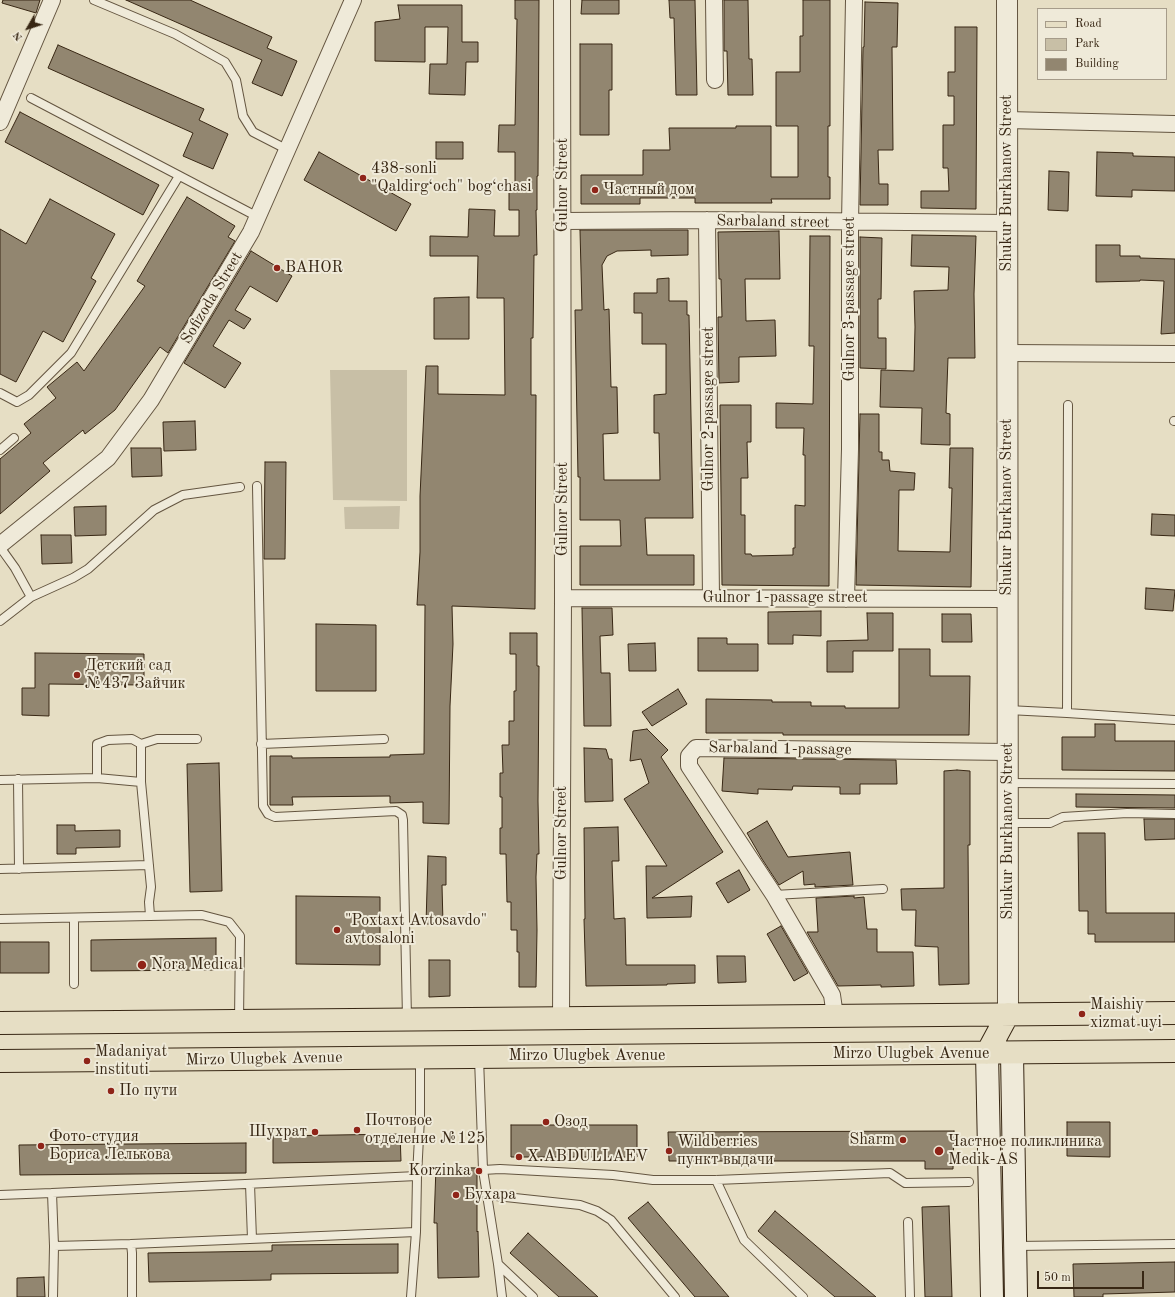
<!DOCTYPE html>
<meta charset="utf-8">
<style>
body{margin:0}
#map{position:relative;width:1175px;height:1297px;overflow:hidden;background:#e6dec4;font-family:"Old Standard TT",serif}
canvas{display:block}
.legend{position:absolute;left:1037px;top:8px;width:130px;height:72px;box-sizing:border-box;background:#efead9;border:1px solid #a69c8a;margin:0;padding:5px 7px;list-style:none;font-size:12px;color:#382714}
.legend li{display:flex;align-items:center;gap:8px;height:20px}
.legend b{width:20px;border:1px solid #a69c8a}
.north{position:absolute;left:8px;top:8px;width:40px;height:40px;-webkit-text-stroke:3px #efead9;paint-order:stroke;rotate:231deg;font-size:11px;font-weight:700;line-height:16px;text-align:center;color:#382714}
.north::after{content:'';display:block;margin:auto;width:14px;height:18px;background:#382714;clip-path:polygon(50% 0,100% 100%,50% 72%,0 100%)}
.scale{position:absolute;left:1037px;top:1271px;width:107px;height:18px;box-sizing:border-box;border:2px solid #382714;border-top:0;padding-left:5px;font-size:12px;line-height:14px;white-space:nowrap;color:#382714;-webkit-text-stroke:3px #efead9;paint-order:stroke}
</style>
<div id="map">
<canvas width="1175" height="1297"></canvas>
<ul class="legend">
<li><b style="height:5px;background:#e6dec4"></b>Road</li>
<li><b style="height:11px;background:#c8bfa6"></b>Park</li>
<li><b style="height:11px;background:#928670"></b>Building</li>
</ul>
<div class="north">N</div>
<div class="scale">50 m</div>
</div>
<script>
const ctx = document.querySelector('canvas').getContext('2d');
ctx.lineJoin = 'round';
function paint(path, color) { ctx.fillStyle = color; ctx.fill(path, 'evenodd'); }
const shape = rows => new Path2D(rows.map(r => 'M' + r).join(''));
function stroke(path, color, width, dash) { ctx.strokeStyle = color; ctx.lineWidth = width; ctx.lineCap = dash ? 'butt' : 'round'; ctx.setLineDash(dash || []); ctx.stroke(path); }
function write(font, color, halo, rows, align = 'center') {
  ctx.font = font + ' "Old Standard TT",serif'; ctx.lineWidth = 4; ctx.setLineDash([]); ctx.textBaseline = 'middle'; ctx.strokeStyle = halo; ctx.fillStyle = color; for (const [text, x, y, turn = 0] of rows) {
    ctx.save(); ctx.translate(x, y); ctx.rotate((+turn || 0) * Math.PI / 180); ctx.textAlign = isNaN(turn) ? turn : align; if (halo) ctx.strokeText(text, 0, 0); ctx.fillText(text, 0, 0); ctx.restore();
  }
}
const green = shape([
 [330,370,407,370,407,501,333,500],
 [400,506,399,529,345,529,344,507]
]);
const building = shape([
 [3,0,40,0,36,13,2,3,3,0],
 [126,0,190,0,272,37,267,48,297,61,282,96,252,83,262,60,126,0],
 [515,0,539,0,538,176,537,176,537,210,536,210,537,255,534,255,533,338,531,338,531,395,536,395,535,609,452,606,453,644,450,706,449,824,423,823,423,802,390,803,390,796,292,797,293,805,270,805,270,756,292,756,292,758,390,757,390,755,424,754,425,605,417,605,420,552,420,496,426,366,438,366,438,394,505,395,504,298,477,298,478,256,430,256,430,236,468,237,469,209,495,210,494,236,519,236,519,210,509,210,509,183,515,183,515,152,498,152,499,125,515,125,517,19,515,19,515,0],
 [582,0,619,0,619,14,581,14,582,0],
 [669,0,695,0,697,95,676,95,674,18,670,18,669,0],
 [724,0,748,0,749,59,752,59,753,95,728,95,727,51,724,51,724,0],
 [803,0,830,0,830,126,828,126,828,177,830,177,830,199,771,199,772,203,695,203,695,198,640,198,640,204,581,204,581,175,643,175,643,150,670,150,669,128,736,128,736,126,771,126,771,177,798,177,798,126,776,126,776,72,800,72,800,36,803,36,803,0],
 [865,2,898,3,897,47,892,47,893,150,878,150,879,184,888,184,888,205,860,205,863,47,864,47,865,2],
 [398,5,462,5,462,42,478,42,478,62,466,62,465,95,429,94,430,64,447,64,448,27,425,27,425,62,375,61,375,22,400,19,398,5],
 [955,27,977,27,976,209,921,208,921,191,949,191,948,168,943,168,943,125,954,125,954,96,948,96,948,72,955,72,955,27],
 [580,44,612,44,612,90,609,90,609,135,580,135,580,44],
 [58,45,204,109,199,120,228,134,213,169,183,156,193,133,48,68,58,45],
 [20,112,159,185,143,215,5,142,20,112],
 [436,142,463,142,463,159,436,159,436,142],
 [319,152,411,204,396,231,304,180,319,152],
 [1097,152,1133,153,1133,156,1175,157,1175,191,1132,190,1132,197,1096,196,1097,152],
 [1049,171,1069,172,1068,211,1048,210,1049,171],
 [187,197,235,226,228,237,235,241,168,353,160,347,115,410,85,434,83,430,43,463,50,471,0,514,0,459,31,433,24,424,56,398,47,387,77,362,84,371,145,286,137,281,187,197],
 [50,199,115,234,91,278,96,281,63,342,43,331,16,382,0,374,0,229,26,244,50,199],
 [580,230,688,230,688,255,651,256,651,250,617,251,607,256,602,265,604,310,609,309,611,387,617,387,618,433,603,434,604,480,660,480,659,433,654,433,654,395,666,394,666,344,642,344,642,313,634,313,634,293,657,293,657,279,669,278,669,301,687,301,687,315,689,315,693,518,645,518,647,555,694,555,694,585,580,585,580,546,621,546,620,520,580,520,580,477,578,477,575,310,582,310,580,230],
 [779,231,780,279,745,279,746,321,775,320,776,356,739,357,739,382,719,383,718,317,722,317,721,279,719,279,718,232,779,231],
 [912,235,976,236,974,294,975,358,948,358,946,413,950,414,950,445,921,444,922,408,880,407,881,370,914,371,915,327,914,291,948,290,949,267,911,266,912,235],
 [810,236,830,236,829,586,722,585,720,405,751,405,751,442,747,442,748,478,741,478,741,515,745,515,745,554,751,554,752,556,793,555,793,548,795,548,795,505,805,506,805,455,803,455,804,428,776,428,776,403,813,404,814,346,809,346,810,236],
 [860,237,882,238,881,299,878,299,878,338,886,338,886,369,860,368,860,237],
 [1096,245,1120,245,1120,256,1140,256,1140,258,1175,259,1175,333,1161,334,1164,281,1140,280,1140,281,1096,282,1096,245],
 [251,251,292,276,277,302,250,286,235,310,251,319,244,329,229,320,213,346,241,363,225,388,184,363,251,251],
 [469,297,469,339,434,339,434,298,469,297],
 [860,414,879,414,879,452,882,452,882,460,889,460,890,471,915,473,914,490,899,490,898,551,950,552,952,488,949,488,950,448,973,448,971,587,856,585,860,414],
 [195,421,196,450,164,451,163,422,195,421],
 [131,448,161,448,162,476,132,477,131,448],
 [265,462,286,462,285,559,264,559,265,462],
 [106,506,106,535,75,536,74,507,106,506],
 [1152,514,1175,515,1175,536,1151,535,1152,514],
 [41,535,71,535,72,563,42,564,41,535],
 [1146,588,1175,590,1173,611,1145,609,1146,588],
 [582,608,612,608,613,635,600,636,601,673,610,673,611,726,584,726,582,608],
 [821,611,821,636,793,635,793,644,768,644,768,612,821,611],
 [867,613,893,613,893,651,853,651,853,672,827,672,827,641,868,640,867,613],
 [942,614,971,614,972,642,942,642,942,614],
 [316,624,376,625,376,691,316,691,316,624],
 [510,633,537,633,537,666,539,666,538,801,539,854,537,854,536,877,537,930,536,987,519,987,519,952,517,952,517,930,511,930,511,902,507,902,506,854,500,854,500,828,502,828,502,797,500,797,500,773,503,773,502,745,509,745,509,721,514,721,514,691,516,691,516,654,510,654,510,633],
 [698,638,727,638,727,644,758,644,758,671,698,671,698,638],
 [655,643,656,671,629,671,628,644,655,643],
 [899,649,930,649,930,676,970,676,969,735,783,735,783,733,706,733,706,699,772,700,772,702,811,702,811,706,845,706,845,708,899,708,899,649],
 [35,653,144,654,144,685,49,684,49,716,22,715,22,688,35,688,35,653],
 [678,689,687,704,652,726,642,712,678,689],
 [1095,724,1115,724,1115,741,1175,741,1175,771,1062,770,1062,737,1095,737,1095,724],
 [647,729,668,750,661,757,723,852,652,898,692,896,691,917,647,918,646,866,667,866,624,799,649,783,641,759,630,761,633,731,647,729],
 [584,748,606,749,609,759,612,759,613,801,585,802,584,748],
 [724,758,896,760,897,784,860,784,860,794,840,794,840,787,793,786,792,790,758,789,758,794,722,791,724,758],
 [219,763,222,891,190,892,187,764,219,763],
 [957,770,970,771,970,845,968,845,969,984,939,985,938,947,915,946,916,910,902,910,901,889,944,888,944,771,957,770],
 [1076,794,1175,795,1175,808,1076,807,1076,794],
 [1144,819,1175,819,1175,839,1145,840,1144,819],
 [767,821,788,857,850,852,853,885,815,887,815,884,804,885,803,871,779,885,762,859,747,833,767,821],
 [57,825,75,825,75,831,120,830,120,847,76,848,76,854,57,854,57,825],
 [618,827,619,861,612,861,614,919,625,918,626,965,695,965,695,983,667,984,667,985,586,986,584,919,585,919,584,828,618,827],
 [1078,833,1105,833,1106,913,1175,913,1175,942,1095,942,1095,934,1088,934,1088,911,1079,911,1078,833],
 [428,856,446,857,446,885,442,885,443,924,426,924,428,856],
 [739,870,750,890,728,903,716,883,739,870],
 [296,896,380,897,380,965,296,964,296,896],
 [854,896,854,898,864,897,867,929,877,929,877,952,913,952,914,986,881,987,881,985,838,986,807,932,818,932,816,898,854,896],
 [781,926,808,973,794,981,767,934,781,926],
 [216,938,216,970,91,971,91,940,216,938],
 [0,942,49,942,49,973,0,973,0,942],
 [717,956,745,956,746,982,718,983,717,956],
 [429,960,450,960,450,996,429,997,429,960],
 [1067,1122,1110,1122,1110,1157,1067,1156,1067,1122],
 [511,1125,637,1125,637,1157,511,1157,511,1125],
 [954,1131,953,1169,925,1169,925,1161,669,1161,668,1132,954,1131],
 [400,1134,401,1161,273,1163,273,1136,400,1134],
 [246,1143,246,1173,20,1175,19,1145,246,1143],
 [436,1167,477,1168,477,1232,478,1231,479,1277,438,1278,437,1223,434,1223,436,1167],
 [648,1202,729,1297,695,1297,628,1218,648,1202],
 [949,1206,952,1297,925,1297,922,1207,949,1206],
 [775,1211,876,1297,835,1297,758,1231,775,1211],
 [528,1233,598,1297,559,1297,510,1253,528,1233],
 [398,1244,398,1273,271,1274,271,1280,149,1282,148,1253,272,1251,272,1245,398,1244],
 [1175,1262,1175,1292,1103,1294,1103,1297,1074,1297,1073,1264,1175,1262],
 [44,1277,45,1297,17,1297,17,1278,44,1277]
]);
const service = shape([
 [94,0,175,34,225,62,236,80,243,116,253,132,288,150],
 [31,98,258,217],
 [0,393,17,402,29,395,71,353,179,176],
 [1174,421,1175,421],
 [0,450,14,438],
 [257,486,263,806,268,814,275,817,396,811,402,815,403,820,407,1019],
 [0,547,15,568,31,597,73,578,88,569,154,510,183,495,240,487],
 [0,621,31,597],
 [1008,710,1067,713,1175,720],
 [1067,713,1068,405],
 [141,744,157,739,197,739],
 [261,744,384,739],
 [97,778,97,744,108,740,132,739,141,744,141,782],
 [18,779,19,869],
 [0,780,97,778,141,782,151,887,149,902,150,916,0,919],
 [1008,783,1175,784],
 [1008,823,1050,823,1063,817,1127,813,1175,814],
 [0,869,149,865],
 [774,895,883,889],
 [150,916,202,915,229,922,240,936,239,1020],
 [74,984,74,918],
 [479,1058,483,1170],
 [716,1180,744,1240,803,1297],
 [250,1184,252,1239],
 [52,1193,417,1176],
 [0,1195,52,1193,54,1246,53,1297],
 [487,1195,580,1205,597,1211,611,1220,675,1297],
 [908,1222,910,1297],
 [131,1244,416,1232],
 [54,1246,131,1244,132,1253,132,1297],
 [1016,1246,1175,1244],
 [498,1264,502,1297],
 [411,1297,416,1232,417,1176,420,1118,420,1058],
 [533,1297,498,1264,483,1170,500,1169,613,1175,653,1180,716,1180,890,1173,905,1183,969,1182]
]);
const minor = shape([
 [714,0,715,80],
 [1007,120,1175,124],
 [0,122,52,0],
 [707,220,711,598],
 [563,221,707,220,1007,223],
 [1007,353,1175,354],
 [0,545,108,458,151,400,251,232,353,0],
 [563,598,1007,599],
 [846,599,850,449,850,223,854,0],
 [835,1016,832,995,774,895,689,766,689,756,696,748,1007,752],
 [561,1018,563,598,562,0]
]);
const tertiary = shape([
 [1007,0,1008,1014]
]);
const secondary = shape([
 [987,1053,992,1297],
 [1012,1053,1016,1297]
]);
const primary = shape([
 [0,1023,1175,1013],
 [987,1053,1008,1014],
 [0,1061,1175,1051]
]);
const markers = [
 [363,178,4,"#8f2418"],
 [595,190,4,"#8f2418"],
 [277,268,4,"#8f2418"],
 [77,675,4,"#8f2418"],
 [337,930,4,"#8f2418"],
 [142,965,5,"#8f2418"],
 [1082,1014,4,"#8f2418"],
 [87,1061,4,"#8f2418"],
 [111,1091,4,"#8f2418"],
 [546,1122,4,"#8f2418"],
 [357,1130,4,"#8f2418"],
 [315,1132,4,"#8f2418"],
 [903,1140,4,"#8f2418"],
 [41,1146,4,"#8f2418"],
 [669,1151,4,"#8f2418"],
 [939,1151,5,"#8f2418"],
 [519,1157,4,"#8f2418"],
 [479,1171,4,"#8f2418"],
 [456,1195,4,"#8f2418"]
];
const poiNames = [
 ["438-sonli",371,169],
 ["\"Qaldirg‘och\" bog‘chasi",371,187],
 ["Частный дом",603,190],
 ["BAHOR",285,268],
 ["Детский сад",85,666],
 ["№437 Зайчик",85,684],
 ["\"Poxtaxt Avtosavdo\"",345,921],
 ["avtosaloni",345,939],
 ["Nora Medical",151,965],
 ["Maishiy",1090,1005],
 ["xizmat uyi",1090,1023],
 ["Madaniyat",95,1052],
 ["instituti",95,1070],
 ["По пути",119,1091],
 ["Почтовое",365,1121],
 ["отделение №125",365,1139],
 ["Озод",554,1122],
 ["Шухрат",307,1132,"right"],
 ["Фото-студия",49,1137],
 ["Бориса Лелькова",49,1155],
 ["Sharm",895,1140,"right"],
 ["Wildberries",677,1142],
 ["пункт выдачи",677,1160],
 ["Частное поликлиника",948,1142],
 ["Medik-AS",948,1160],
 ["X.ABDULLAEV",527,1157],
 ["Korzinka",471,1171,"right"],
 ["Бухара",464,1195]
];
const streetNames = [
 ["Shukur Burkhanov Street",1007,183,-90],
 ["Gulnor Street",563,185,-90],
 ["Sarbaland street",773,222,1],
 ["Sofizoda Street",212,298,-59],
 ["Gulnor 3-passage street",850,299,-90],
 ["Gulnor 2-passage street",709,409,-90],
 ["Shukur Burkhanov Street",1007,507,-90],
 ["Gulnor Street",563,509,-90],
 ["Gulnor 1-passage street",785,598],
 ["Sarbaland 1-passage",780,749,1],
 ["Shukur Burkhanov Street",1008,831,-90],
 ["Gulnor Street",562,833,-90],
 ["Mirzo Ulugbek Avenue",911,1054],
 ["Mirzo Ulugbek Avenue",587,1056],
 ["Mirzo Ulugbek Avenue",264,1059,-1]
];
paint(green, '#c8bfa6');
paint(building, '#928670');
stroke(building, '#382714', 1);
stroke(service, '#645540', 10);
stroke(minor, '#645540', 18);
stroke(tertiary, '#645540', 22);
stroke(secondary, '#382714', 24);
stroke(primary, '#382714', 24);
stroke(service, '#efead9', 8);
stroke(minor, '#efead9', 16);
stroke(tertiary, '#efead9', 20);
stroke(secondary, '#efead9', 22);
stroke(primary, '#e6dec4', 22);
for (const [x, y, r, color] of markers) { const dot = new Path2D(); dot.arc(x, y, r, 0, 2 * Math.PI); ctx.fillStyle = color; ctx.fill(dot); stroke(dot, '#efead9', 1.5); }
write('16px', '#382714', '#efead9', poiNames, 'left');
write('16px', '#382714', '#efead9', streetNames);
</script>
